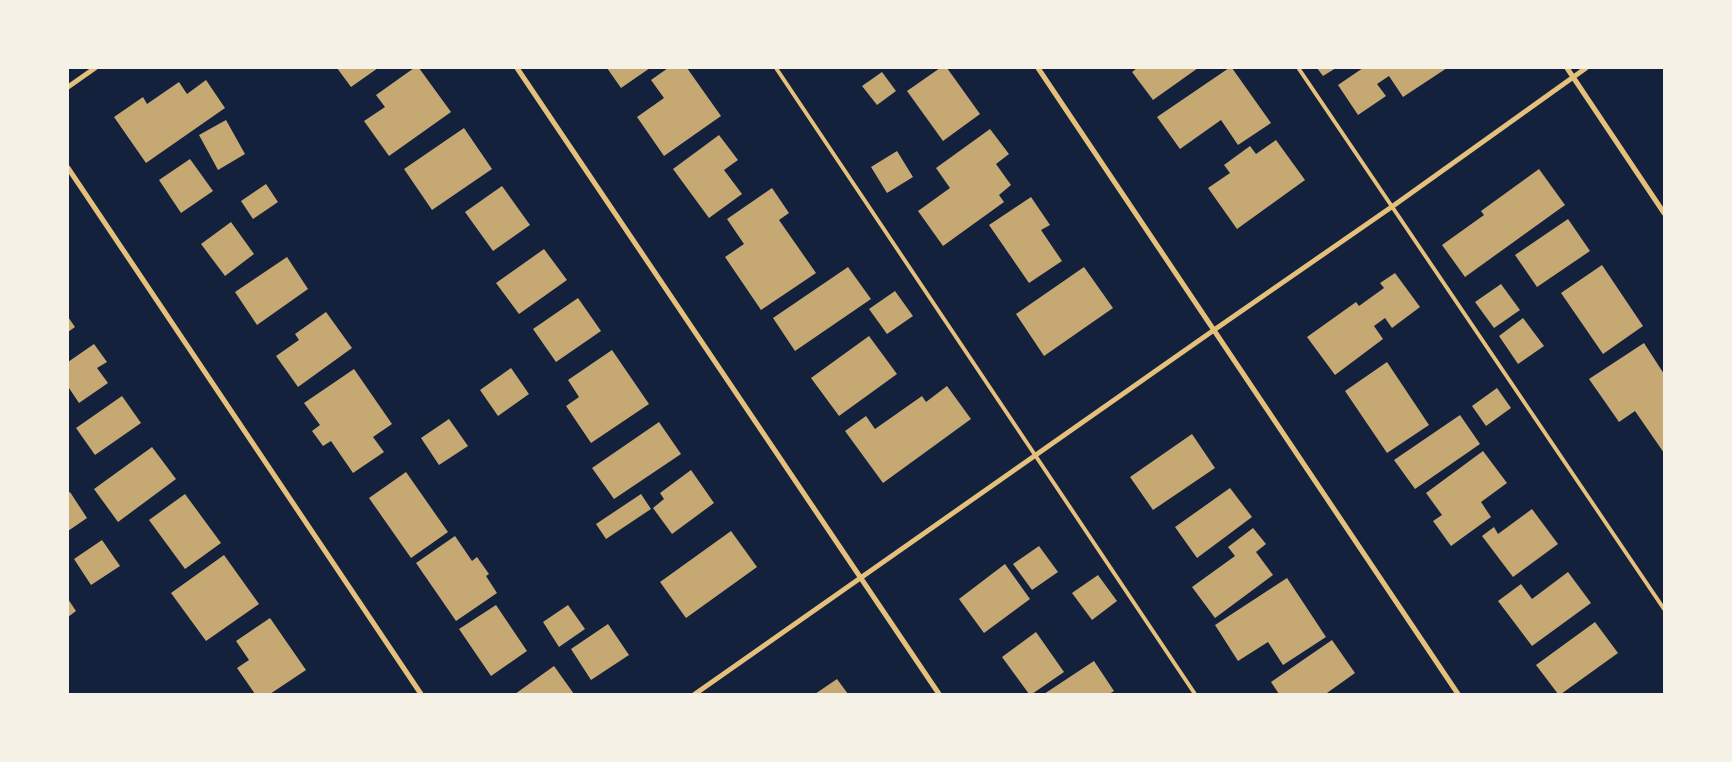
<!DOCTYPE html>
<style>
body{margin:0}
#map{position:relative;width:1732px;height:762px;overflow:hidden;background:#14213d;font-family:Mulish,sans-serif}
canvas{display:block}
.frame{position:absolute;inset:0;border:69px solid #f6f1e7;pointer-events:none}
</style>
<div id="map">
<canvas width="1732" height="762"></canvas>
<div class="frame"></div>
</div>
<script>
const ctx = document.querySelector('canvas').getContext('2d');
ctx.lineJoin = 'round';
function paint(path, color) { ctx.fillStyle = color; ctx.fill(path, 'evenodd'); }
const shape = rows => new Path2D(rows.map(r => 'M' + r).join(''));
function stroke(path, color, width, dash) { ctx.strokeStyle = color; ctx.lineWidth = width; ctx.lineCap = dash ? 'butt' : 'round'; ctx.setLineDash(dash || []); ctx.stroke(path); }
const building = shape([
 [337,68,378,68,351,87],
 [414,68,419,68,451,112,389,156,364,121,385,107,376,95],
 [607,68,650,68,621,88],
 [668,68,687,68,721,116,664,156,637,117,664,98,651,80],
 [940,68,947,68,980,114,943,141,907,91],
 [1137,68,1198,68,1153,100,1132,72],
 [1229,68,1232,68,1271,123,1238,145,1221,120,1180,149,1157,117],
 [1317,68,1336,68,1323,76],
 [1363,68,1447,68,1403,97,1389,76,1377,84,1386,96,1358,115,1338,85],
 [882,72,896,91,877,105,862,86],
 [206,80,225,108,146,163,114,117,143,97,147,104,179,82,187,94],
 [226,120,245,154,218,170,199,135],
 [464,128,492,169,432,210,404,169],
 [990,129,1009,154,996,164,1011,185,999,195,1004,202,943,246,918,211,950,188,936,168],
 [719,135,738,160,724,170,742,194,709,218,673,169],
 [1276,140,1305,180,1237,229,1208,188,1230,173,1224,165,1250,146,1256,154],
 [897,151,913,177,887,193,871,167],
 [190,159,213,191,181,213,159,180],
 [1539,169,1565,205,1465,277,1442,245,1484,215,1481,211],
 [266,184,278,202,253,219,241,201],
 [502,186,530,225,493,251,465,212],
 [772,188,789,213,779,220,816,273,761,310,725,257,744,244,727,219],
 [1031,197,1050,225,1041,230,1062,261,1029,283,989,225],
 [1568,219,1590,251,1537,287,1515,255],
 [231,222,254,254,225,276,201,244],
 [544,249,567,280,519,314,496,283],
 [287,257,308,289,257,325,235,292],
 [1602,265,1643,326,1603,354,1561,293],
 [848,267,871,299,795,351,773,318],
 [1084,267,1113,308,1044,356,1016,314],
 [1395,273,1420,307,1392,328,1385,318,1374,326,1383,339,1335,375,1307,337,1356,302,1359,306,1384,288,1380,283],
 [1501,284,1520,310,1494,328,1475,302],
 [895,291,913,316,887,334,869,309],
 [578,298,601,331,556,362,533,329],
 [326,312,352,348,298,387,276,356,299,340,295,334],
 [68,317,75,327,68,332],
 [1523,318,1544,346,1518,364,1499,336],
 [869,336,897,374,839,416,811,378],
 [1644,343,1664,374,1664,453,1635,411,1619,422,1589,379],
 [94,344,107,362,97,368,108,383,79,403,69,388,68,389,68,362],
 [612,350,649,404,591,443,566,406,579,397,568,380],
 [1387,362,1429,425,1387,453,1345,391],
 [511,368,529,394,498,416,480,390],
 [354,369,392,424,373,437,384,452,353,473,331,441,323,446,312,431,320,425,304,403],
 [947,386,971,419,883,483,845,431,866,416,875,429,922,396,926,402],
 [1497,388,1511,408,1486,426,1472,406],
 [122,396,141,423,95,455,76,428],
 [1460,415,1480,444,1415,489,1394,460],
 [449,419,468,446,439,465,421,438],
 [659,422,681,454,614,499,592,468],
 [1192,434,1215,468,1153,510,1130,477],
 [152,447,176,479,118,522,94,489],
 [1483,451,1507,483,1481,502,1491,517,1451,546,1433,521,1442,515,1426,493],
 [691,470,714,503,672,534,653,508,664,499,660,493],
 [406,472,448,532,411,558,369,498],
 [1230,488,1252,517,1197,558,1175,527],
 [70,492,87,518,68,531,68,493],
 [185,494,221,543,185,569,149,520],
 [641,494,651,509,606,539,596,524],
 [1532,509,1558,544,1513,577,1482,536,1494,527,1498,534],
 [1253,528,1266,544,1256,552,1273,575,1215,618,1192,587,1235,556,1228,547],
 [731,531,757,567,686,618,660,582],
 [455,536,472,561,477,557,489,574,486,576,497,593,456,621,416,563],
 [102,540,120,566,91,585,74,559],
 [1039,546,1058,572,1032,590,1013,564],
 [224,555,259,604,206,641,171,593],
 [1005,564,1030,599,984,633,959,599],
 [1568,572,1591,603,1532,646,1498,601,1521,584,1532,599],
 [1098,575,1117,601,1092,620,1072,593],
 [1287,578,1326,637,1283,665,1268,642,1238,661,1215,625],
 [68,599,76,611,68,617],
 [496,605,527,651,491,676,459,629],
 [568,605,585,629,559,647,543,622],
 [270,618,306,670,270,694,255,694,237,668,249,660,236,641],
 [1595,622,1618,653,1561,694,1558,694,1536,665],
 [608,624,629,655,591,680,571,649],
 [1036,632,1064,672,1032,694,1029,694,1002,657],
 [1332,640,1355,673,1327,693,1328,694,1279,694,1271,682],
 [1094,661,1114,691,1109,694,1044,694],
 [554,666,574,694,515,694],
 [837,679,848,694,815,694]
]);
const service = shape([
 [776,68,1195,694],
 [1299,69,1664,609]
]);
const minor = shape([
 [517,68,939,694],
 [1038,68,1458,694],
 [1567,68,1664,213],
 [68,87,95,68],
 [68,168,421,694],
 [695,694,1214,330,1393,206,1586,68]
]);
paint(building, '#c6a872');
stroke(service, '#e5c07b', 4);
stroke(minor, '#e5c07b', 5);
</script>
